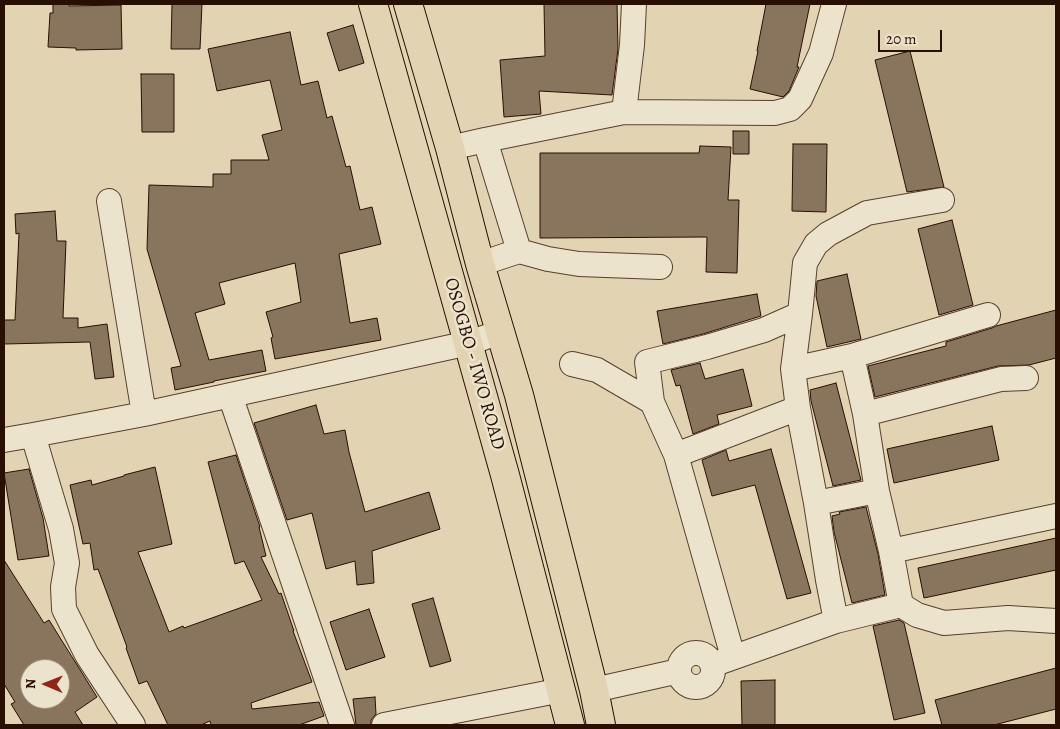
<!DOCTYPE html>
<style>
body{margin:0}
#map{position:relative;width:1060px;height:729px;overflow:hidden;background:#e2d4b2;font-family:Alegreya,serif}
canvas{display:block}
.frame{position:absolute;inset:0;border:5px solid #290e02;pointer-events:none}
.north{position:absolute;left:20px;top:659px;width:50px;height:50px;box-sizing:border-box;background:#ece3cd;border:1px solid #9e8e7c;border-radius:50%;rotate:271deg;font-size:14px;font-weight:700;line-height:20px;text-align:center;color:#290e02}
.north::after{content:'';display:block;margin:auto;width:18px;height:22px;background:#8f2418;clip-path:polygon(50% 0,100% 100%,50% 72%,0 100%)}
.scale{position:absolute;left:878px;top:30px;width:64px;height:22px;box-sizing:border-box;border:2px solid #290e02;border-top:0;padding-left:6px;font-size:15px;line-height:18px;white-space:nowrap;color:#290e02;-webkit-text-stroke:4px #ece3cd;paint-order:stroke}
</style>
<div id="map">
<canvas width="1060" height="729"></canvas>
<div class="frame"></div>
<div class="north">N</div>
<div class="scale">20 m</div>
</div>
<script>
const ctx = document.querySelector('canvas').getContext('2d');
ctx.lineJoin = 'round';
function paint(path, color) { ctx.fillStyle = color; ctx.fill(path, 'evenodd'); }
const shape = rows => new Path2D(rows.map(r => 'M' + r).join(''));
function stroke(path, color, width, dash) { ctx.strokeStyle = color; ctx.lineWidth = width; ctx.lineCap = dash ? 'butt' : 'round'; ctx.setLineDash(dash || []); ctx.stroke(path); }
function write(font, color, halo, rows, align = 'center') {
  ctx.font = font + ' Alegreya,serif'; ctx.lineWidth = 5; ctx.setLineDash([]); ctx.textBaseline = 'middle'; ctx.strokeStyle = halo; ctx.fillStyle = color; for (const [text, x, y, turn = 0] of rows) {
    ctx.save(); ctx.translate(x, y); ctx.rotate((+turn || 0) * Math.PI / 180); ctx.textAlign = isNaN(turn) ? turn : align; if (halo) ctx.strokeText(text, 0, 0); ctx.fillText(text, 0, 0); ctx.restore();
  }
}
const building = shape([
 [53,4,69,4,69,6,121,5,122,49,76,50,76,48,48,47,50,13,53,13,53,4],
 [172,4,202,4,200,49,171,49,172,4],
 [544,4,617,4,618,49,612,95,539,91,541,114,504,117,500,60,545,56,544,4],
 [766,4,810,4,797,67,799,67,789,91,783,97,750,89,758,51,757,51,766,4],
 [353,25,364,63,339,71,327,33,353,25],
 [290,32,301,85,318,81,327,118,332,116,346,167,350,166,360,210,372,207,381,244,339,254,350,323,377,318,381,340,275,359,271,338,273,337,266,312,301,302,295,263,219,283,225,304,195,313,209,360,262,350,266,371,214,381,214,382,175,390,171,368,181,366,147,249,149,185,213,187,213,174,231,174,231,160,269,160,262,135,282,130,270,80,217,91,208,49,290,32],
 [910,51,944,187,907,192,875,60,910,51],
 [141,74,174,74,174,132,142,132,141,74],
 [733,131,749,131,749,154,733,154,733,131],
 [793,144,827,144,826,212,792,211,793,144],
 [700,146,731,147,728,200,739,200,737,273,706,272,707,237,540,238,540,153,699,153,700,146],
 [55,211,57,241,66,241,63,318,78,318,78,328,107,324,114,377,95,379,90,342,4,344,4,320,15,320,19,233,16,234,15,214,55,211],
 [952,220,973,305,939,315,918,229,952,220],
 [847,274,861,339,827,347,816,296,817,281,847,274],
 [757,294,761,316,703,334,663,344,657,311,757,294],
 [1056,310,1056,358,1029,365,998,366,875,397,868,366,946,346,946,342,992,328,996,326,1056,310],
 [700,363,705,379,743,369,752,406,717,415,719,424,693,434,680,385,676,386,671,370,700,363],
 [836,383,861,480,833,486,811,401,810,390,836,383],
 [316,405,324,434,345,430,349,452,365,512,429,492,440,529,372,551,374,583,357,585,355,561,326,569,312,513,287,520,254,423,316,405],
 [992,426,999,460,894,483,887,449,992,426],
 [771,449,811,593,787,599,755,485,712,496,702,460,726,450,729,461,771,449],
 [236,455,260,527,259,527,266,556,261,557,279,594,281,593,294,631,293,631,312,682,251,703,252,709,319,702,324,716,299,725,211,725,210,721,201,725,168,725,147,681,139,684,126,648,127,647,98,569,94,570,90,543,83,544,70,485,91,480,92,485,124,476,124,475,155,467,172,544,138,552,169,632,183,626,184,628,262,600,244,561,235,564,208,462,236,455],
 [29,469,43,518,49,556,18,560,4,473,29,469],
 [866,507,878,554,885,595,852,603,834,532,832,516,840,514,839,512,866,507],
 [1056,538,1056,570,924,598,918,568,1056,538],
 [4,560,44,623,49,620,97,697,75,712,83,725,24,725,11,704,15,702,4,684,4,560],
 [30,669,60,669,60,699,30,699,30,669],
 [433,598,451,661,430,667,412,604,433,598],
 [369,609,385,657,346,670,330,622,369,609],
 [899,620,904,623,925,713,894,720,873,626,899,620],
 [1056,668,1056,709,994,725,942,725,935,700,1056,668],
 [775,680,775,725,742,725,741,681,775,680],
 [375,697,376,714,371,720,371,725,356,725,353,699,375,697]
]);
const minor = shape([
 [624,112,632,45,634,4],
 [485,140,519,251],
 [450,148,485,140,624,112,775,113,790,109,800,99,821,53,834,4],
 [109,201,144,414],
 [480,264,519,251,548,259,579,264,660,267],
 [852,356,865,414,877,491,891,551,901,605,917,615,944,623,1008,618,1056,621],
 [572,364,597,370,652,402],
 [793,369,852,356,988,315],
 [230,395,342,725],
 [865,414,1001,379,1026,378],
 [33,435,61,529,67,563,63,587,64,609,87,655,133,725],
 [4,440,33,435,144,414,469,343,500,332],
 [676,455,798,408],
 [816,503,877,491],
 [891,551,1056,516],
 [836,621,828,580,816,503,798,408,793,369,800,314,805,263,816,244,828,234,867,213,942,200],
 '679 670a17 17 0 1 1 34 0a17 17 0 1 1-34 0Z',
 [733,657,676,455,652,402,647,362,707,347,764,330,800,314],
 [712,665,836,621,901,605],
 [594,690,679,671],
 [384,725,562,690]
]);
const primary = shape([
 [373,4,505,475,570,725],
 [408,4,450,148,480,264,519,395,594,690,601,725]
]);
const streetNames = [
 ["OSOGBO - IWO ROAD",474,364,74]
];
paint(building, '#89755e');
stroke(building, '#290e02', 1);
stroke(minor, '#57402e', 26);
stroke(primary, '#290e02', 30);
stroke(minor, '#ece3cd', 24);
stroke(primary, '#e2d4b2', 28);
write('19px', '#290e02', '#ece3cd', streetNames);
</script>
